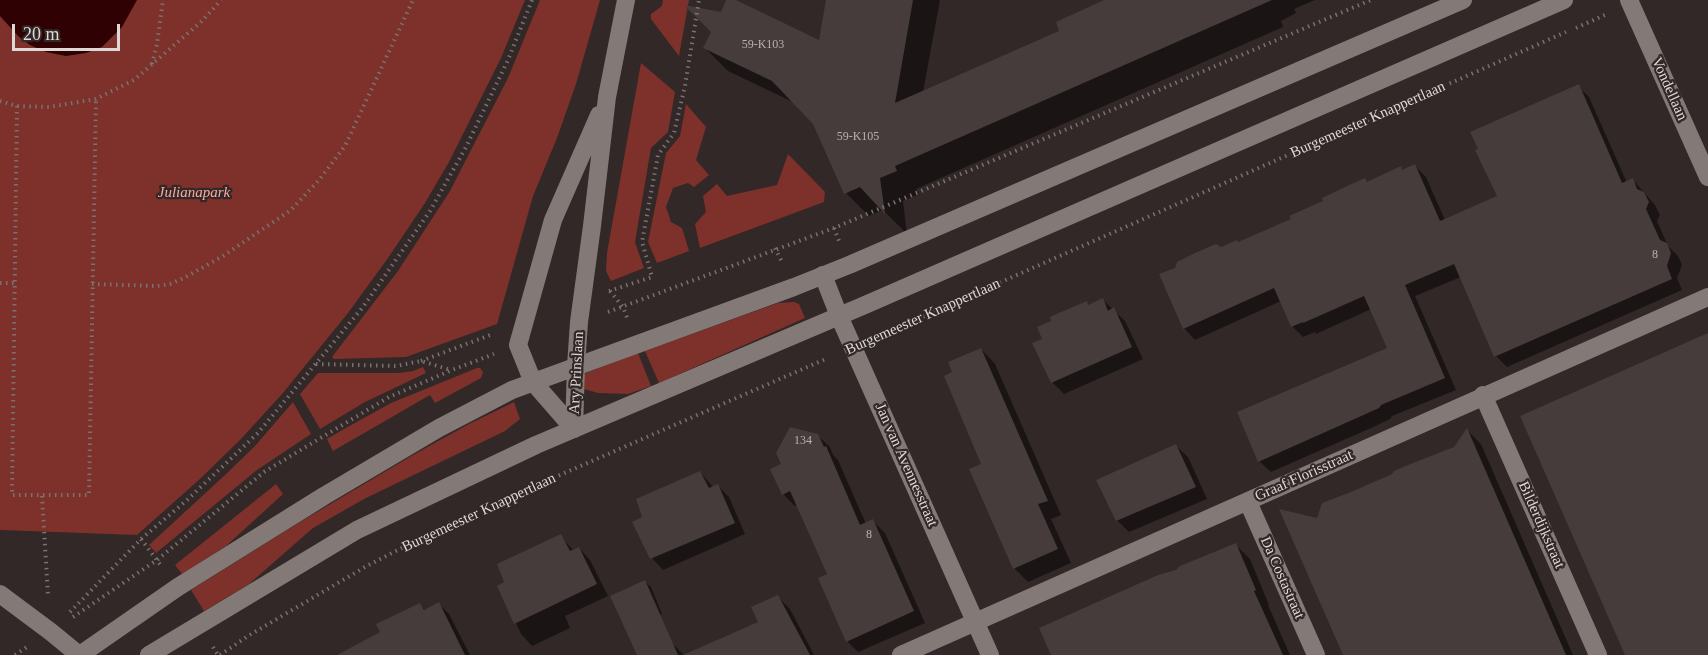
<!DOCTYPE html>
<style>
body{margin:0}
#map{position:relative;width:1708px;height:655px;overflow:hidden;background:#312827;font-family:"Times New Roman",serif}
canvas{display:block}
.scale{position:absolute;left:12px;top:24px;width:108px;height:27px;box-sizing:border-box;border:3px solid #ded8d7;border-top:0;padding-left:8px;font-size:18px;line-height:21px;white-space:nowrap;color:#ded8d7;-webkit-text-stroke:4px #312827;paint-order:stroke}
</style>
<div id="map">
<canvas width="1708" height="655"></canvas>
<div class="scale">20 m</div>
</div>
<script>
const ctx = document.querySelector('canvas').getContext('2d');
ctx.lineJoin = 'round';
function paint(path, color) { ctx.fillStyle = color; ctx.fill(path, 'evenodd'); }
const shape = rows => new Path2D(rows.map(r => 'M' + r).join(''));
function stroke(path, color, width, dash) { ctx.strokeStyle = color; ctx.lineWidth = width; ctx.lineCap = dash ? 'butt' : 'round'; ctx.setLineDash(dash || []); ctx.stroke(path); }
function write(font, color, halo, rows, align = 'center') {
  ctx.font = font + ' "Times New Roman",serif'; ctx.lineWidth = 4.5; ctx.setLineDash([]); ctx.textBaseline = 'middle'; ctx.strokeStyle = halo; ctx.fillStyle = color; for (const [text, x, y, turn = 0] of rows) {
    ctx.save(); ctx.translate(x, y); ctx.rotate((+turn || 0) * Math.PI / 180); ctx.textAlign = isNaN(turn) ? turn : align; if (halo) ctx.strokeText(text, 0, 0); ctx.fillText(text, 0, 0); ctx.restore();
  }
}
const green = shape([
 [0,0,525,0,501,58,449,162,425,203,388,258,348,313,283,393,240,440,201,478,137,535,0,530],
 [540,0,600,0,576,84,557,138,533,196,497,324,406,357,334,359,332,357,398,271,450,191,508,78],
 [663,0,689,0,679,56,651,19,651,14,662,6],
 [641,63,675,92,668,132,651,148,635,242,644,268,611,281,606,271,607,253],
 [686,104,706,127,696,160,709,175,694,187,688,183,673,188,666,207,671,222,682,228,689,251,657,263,648,242,666,153,680,136],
 [788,154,825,192,824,202,700,248,695,224,706,212,703,196,717,184,727,196,777,185],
 [794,302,799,304,805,318,659,383,645,351,778,303],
 [638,353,651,386,628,394,598,393,584,389,583,376,586,373],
 [423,367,426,373,365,402,320,429,300,394,318,373,399,373,413,371],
 [477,368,480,368,483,372,481,378,435,403,430,395,333,451,327,439,344,429,391,403],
 [293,402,311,434,257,470,156,553,149,545,225,475,255,446],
 [514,402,520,419,505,431,366,498,313,528,249,584,204,611,191,590,300,522,413,455,469,424],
 [276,484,283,494,226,546,182,574,175,565]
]);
const water = shape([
 [0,0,137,0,122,27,102,47,86,53,66,56,46,52,30,45,19,37,0,16]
]);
const shadow = shape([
 [728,0,733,0,820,42,827,0,940,0,923,92,1061,32,1108,0,1315,0,1294,9,1296,13,1281,21,1283,27,916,189,919,194,903,201,907,234,883,210,869,216,846,193,815,123,795,103,728,71,705,48],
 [1578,86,1589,97,1627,183,1633,180,1655,205,1660,215,1657,221,1668,246,1678,256,1682,265,1677,278,1682,290,1507,367,1496,356,1461,277,1415,296,1456,390,1392,416,1390,419,1371,428,1271,472,1259,461,1389,348,1371,309,1316,334,1315,332,1303,337,1292,326,1281,301,1195,340,1184,328,1221,249,1238,243,1293,220,1401,168,1403,171,1415,166,1426,177,1445,220,1499,196],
 [1103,300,1125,321,1143,359,1064,394,1052,382,1044,340,1086,303,1090,306],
 [981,349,995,364,1061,515,1051,519,1071,563,1028,582,1014,568,954,373],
 [1467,430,1481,444,1573,655,1345,655,1318,520,1455,448],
 [817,435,830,447,833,455,838,460,866,524,873,521,885,533,925,623,858,652,847,641,829,575,797,505,795,506,783,494,783,465],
 [1176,446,1188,457,1207,499,1129,532,1117,520],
 [700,472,713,487,717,485,729,497,745,534,663,570,652,558,634,522,644,518],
 [560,536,574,551,579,548,590,560,608,596,565,616,570,628,532,646,521,634,499,587],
 [1236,545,1250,559,1269,605,1268,605,1290,655,1052,655,1177,572],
 [645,582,651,587,662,614,639,624],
 [778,597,790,609,814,655,687,655,760,623],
 [420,604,426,611,439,604,449,614,470,655,375,655,382,632],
 [672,643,684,655,662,655]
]);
const building = shape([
 [726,0,736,0,819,40,826,0,913,0,895,103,1059,31,1056,22,1104,0,1272,0,895,166,897,171,880,178,885,214,860,187,844,194,813,124,772,81,703,48,711,32,684,5,721,12],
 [1579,84,1622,183,1633,178,1637,189,1644,192,1649,202,1646,209,1660,240,1667,243,1671,253,1667,266,1672,279,1494,357,1454,264,1405,285,1445,378,1381,405,1379,408,1359,417,1258,462,1237,412,1387,348,1364,296,1303,323,1303,322,1291,327,1274,288,1183,329,1159,274,1175,268,1177,262,1195,253,1216,244,1221,247,1237,240,1238,242,1291,219,1289,216,1323,201,1322,198,1343,188,1365,178,1367,182,1401,166,1402,170,1415,164,1440,221,1497,196,1475,150,1478,149,1470,132],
 [1103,298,1108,311,1114,307,1132,347,1051,383,1032,343,1042,339,1037,327,1051,321,1050,317,1068,309,1087,301,1088,305],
 [1708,333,1708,655,1625,655,1520,416],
 [981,348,1048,501,1038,504,1058,549,1013,569,969,469,981,464,944,376,952,372,948,362],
 [790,427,818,434,824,447,826,446,860,525,873,519,914,611,846,642,818,578,827,574,790,491,782,495,770,469,781,464,776,453],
 [1467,428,1566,655,1343,655,1279,509,1317,518,1322,503,1351,492,1392,474,1394,471,1403,467,1454,447],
 [1176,444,1196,487,1116,521,1096,480],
 [700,471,709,488,718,484,735,523,650,559,632,522,642,517,636,499],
 [561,534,570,551,579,547,597,584,514,624,497,586,504,582,497,564],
 [1236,543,1256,590,1254,591,1283,655,1051,655,1039,628,1158,575,1176,570,1180,566],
 [645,580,678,655,637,655,610,596],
 [778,595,810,655,683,655,758,622,751,607],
 [439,602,465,655,337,655,380,632,376,624,420,603,424,610]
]);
const path = shape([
 [1576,28,1607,14],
 [152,64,157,44,163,0],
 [0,101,17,106,49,107,96,99,134,80,202,21,221,0],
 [17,106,12,495,89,495,96,99],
 [834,228,839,241],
 [775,248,783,264],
 [0,283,15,283],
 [92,284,157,286,170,284,184,278,223,256,291,210,319,180,345,146,413,0],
 [609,291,652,277,642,242,658,155,674,133,685,86,699,0],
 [610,291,623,307,628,320],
 [608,312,834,228,1371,0],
 [879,336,1566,32],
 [421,361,493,334],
 [316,364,396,366,421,361,451,370],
 [42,496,48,595],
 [141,539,162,567],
 [70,612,141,539,186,501,258,433,363,307,430,211,466,147,508,60,532,0],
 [73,617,157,560,264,472,389,397,452,370,494,354],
 [213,647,218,655],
 [15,655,27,647],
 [220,655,248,636,365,567,450,523,828,358]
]);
const street = shape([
 [1629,0,1708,177],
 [823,275,839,316,990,655],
 [1483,395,1598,655],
 [574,429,576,366,579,322,592,226,607,97,626,0],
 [574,429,533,382,518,345,553,220,599,115],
 [1248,502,1316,655],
 [0,594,51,632,79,655],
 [901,655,1708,297]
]);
const secondary = shape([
 [80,655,178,587,324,496,439,428,512,390,794,287,849,265,1463,0],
 [149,655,357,530,536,445,865,305,1564,0]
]);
const numberNames = [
 ["59-K103",763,45],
 ["59-K105",858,137],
 ["8",1655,255],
 ["134",803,441],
 ["8",869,535]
];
const streetNames = [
 ["Vondellaan",1669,89,66],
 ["Burgemeester Knappertlaan",1368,120,-24],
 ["Burgemeester Knappertlaan",923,317,-24],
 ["Ary Prinslaan",577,373,-87],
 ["Jan van Avennesstraat",906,465,66],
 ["Graaf Florisstraat",1304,476,-24],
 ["Burgemeester Knappertlaan",479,513,-25],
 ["Bilderdijkstraat",1541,525,66],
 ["Da Costastraat",1282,578,66]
];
const parkNames = [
 ["Julianapark",194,193]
];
paint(green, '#7e312b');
paint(water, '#2f0102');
paint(shadow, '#0007');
paint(building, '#463c3b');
stroke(path, '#797271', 4, [1.5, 4.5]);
stroke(street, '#837977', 18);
stroke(secondary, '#837977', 18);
write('12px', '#b8b1b0', null, numberNames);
write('15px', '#ded8d7', '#312827', streetNames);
write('italic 15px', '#faaba1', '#312827', parkNames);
</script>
